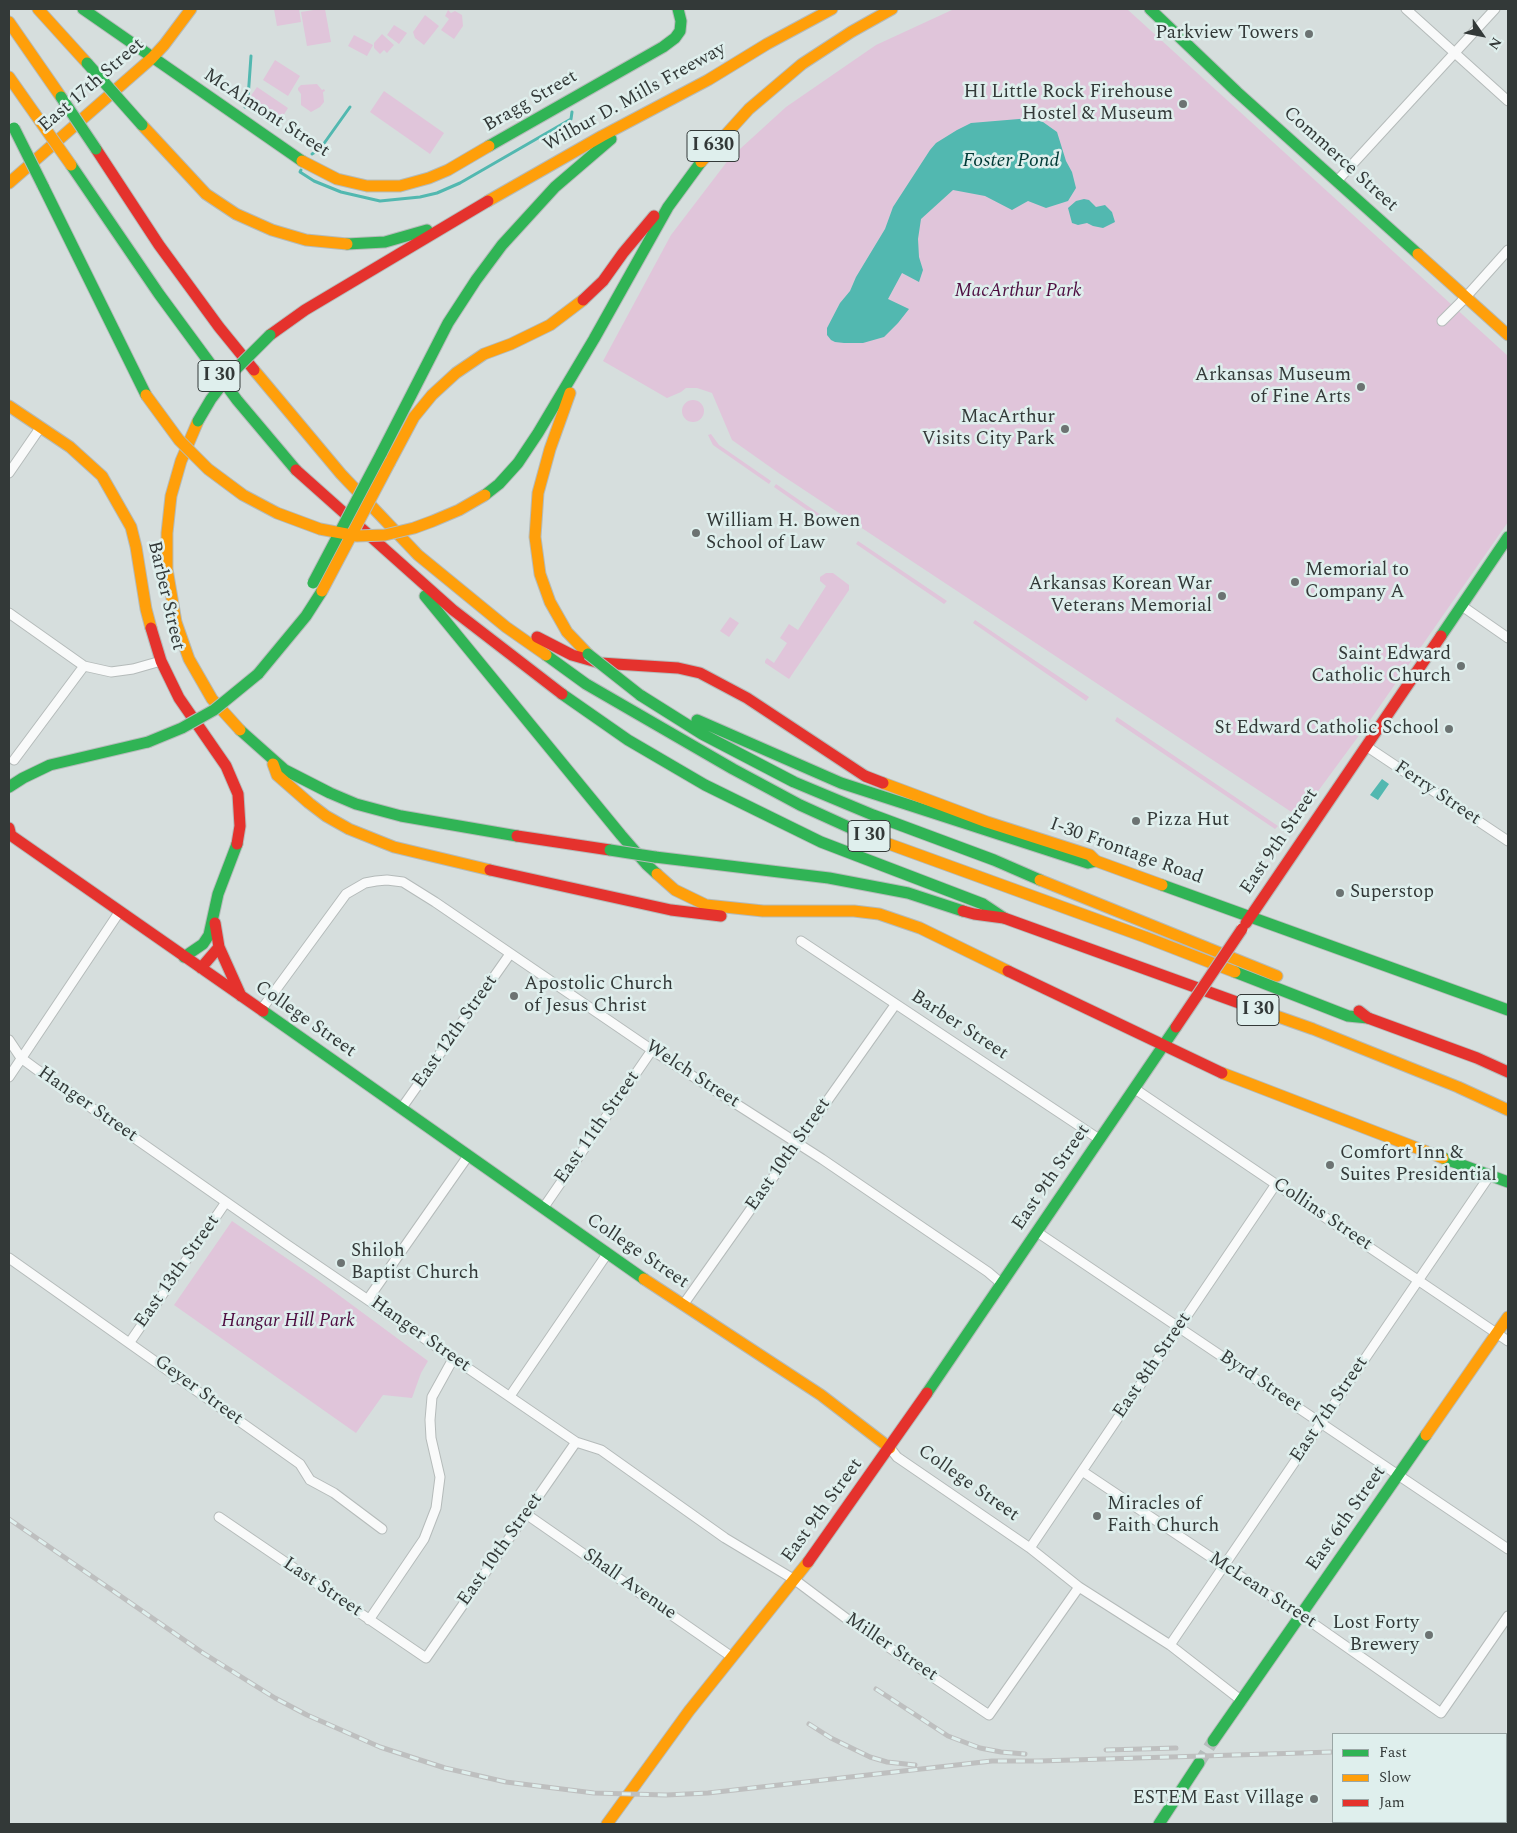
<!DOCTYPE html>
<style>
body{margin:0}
#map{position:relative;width:1517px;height:1833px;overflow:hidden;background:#d6dedd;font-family:Spectral,serif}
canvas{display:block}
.frame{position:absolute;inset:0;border:10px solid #333938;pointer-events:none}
.legend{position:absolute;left:1332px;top:1733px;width:175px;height:90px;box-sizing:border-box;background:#dfefed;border:1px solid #9aa6a5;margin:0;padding:6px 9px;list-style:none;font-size:15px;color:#333938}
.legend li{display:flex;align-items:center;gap:10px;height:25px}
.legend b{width:25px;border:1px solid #9aa6a5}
.north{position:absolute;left:1457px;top:10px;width:50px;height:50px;-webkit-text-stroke:4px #dfefed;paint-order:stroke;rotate:123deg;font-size:14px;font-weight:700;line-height:20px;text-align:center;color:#333938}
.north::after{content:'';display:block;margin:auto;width:18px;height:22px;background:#333938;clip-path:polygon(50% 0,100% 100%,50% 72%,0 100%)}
</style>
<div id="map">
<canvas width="1517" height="1833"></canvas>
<div class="frame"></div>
<ul class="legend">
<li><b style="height:6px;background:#30b455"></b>Fast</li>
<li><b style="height:6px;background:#ff9f0a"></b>Slow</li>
<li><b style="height:6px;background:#e5322d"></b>Jam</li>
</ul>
<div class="north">N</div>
</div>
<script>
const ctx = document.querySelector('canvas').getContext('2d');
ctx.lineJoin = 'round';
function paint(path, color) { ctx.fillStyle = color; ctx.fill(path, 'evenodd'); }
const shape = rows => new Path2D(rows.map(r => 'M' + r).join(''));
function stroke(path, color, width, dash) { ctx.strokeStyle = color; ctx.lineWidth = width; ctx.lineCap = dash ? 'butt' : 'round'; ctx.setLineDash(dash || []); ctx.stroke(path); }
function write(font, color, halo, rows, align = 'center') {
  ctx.font = font + ' Spectral,serif'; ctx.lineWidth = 5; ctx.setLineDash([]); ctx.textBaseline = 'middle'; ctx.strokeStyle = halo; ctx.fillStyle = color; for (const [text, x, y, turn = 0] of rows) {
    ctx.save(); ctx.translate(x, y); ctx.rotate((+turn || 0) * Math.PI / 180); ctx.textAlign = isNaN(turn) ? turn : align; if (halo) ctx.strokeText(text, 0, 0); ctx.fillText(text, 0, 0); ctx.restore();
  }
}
const green = shape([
 [274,9,299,9,301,22,277,26],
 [320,9,325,9,331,42,307,46,301,12],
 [954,9,1127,9,1508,356,1508,522,1366,726,1299,817,780,474,732,440,712,393,697,388,686,388,681,392,667,398,603,361,671,235,729,159,786,107,876,45],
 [448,10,451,13,455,11,462,15,463,26,454,39,441,30,449,19,445,16],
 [425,15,439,26,424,45,415,38,413,32],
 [394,25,407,33,399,44,387,35],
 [382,34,394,45,387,53,384,50,380,54,374,48,374,43],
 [354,35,373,45,367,56,348,46],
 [275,60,300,76,288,96,263,80],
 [317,84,322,90,324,89,325,91,323,92,324,102,320,107,311,112,301,105,301,94,298,90,298,88,301,85],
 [257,87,288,108,283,116,281,118,250,97],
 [384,91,444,133,430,154,370,112],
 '682 411a11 11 0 1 1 22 0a11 11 0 1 1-22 0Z',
 [711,434,719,445,771,481,769,484,713,445,708,435],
 [776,484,834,524,831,527,774,487],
 [858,541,947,601,944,604,856,544],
 [826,573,833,573,849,585,849,590,789,679,765,663,765,661,767,658,774,663,787,643,780,638,789,624,798,630,826,586,820,581,820,577],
 [730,617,739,623,729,637,720,631],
 [975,620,1089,697,1086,701,973,623],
 [1117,717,1278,826,1275,829,1115,721],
 [232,1221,317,1279,428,1361,421,1373,412,1398,383,1395,356,1433,174,1305]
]);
const water = shape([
 [1031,118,1043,122,1057,132,1066,161,1072,172,1076,188,1068,201,1046,208,1028,201,1012,210,985,196,953,190,921,219,918,239,919,257,923,270,919,282,902,273,888,299,909,309,898,323,884,337,863,343,844,343,835,342,831,340,827,335,827,328,840,303,850,291,856,277,885,229,893,207,930,150,936,143,957,130,971,123],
 [1084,199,1089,200,1096,207,1105,205,1112,212,1115,222,1103,228,1093,226,1087,223,1078,225,1072,223,1068,208,1076,201],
 [1382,779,1389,784,1378,800,1370,795]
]);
const stream = shape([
 [245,107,248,98,251,56],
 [312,154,320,149,350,107],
 [301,170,300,172,314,181,341,192,380,201,420,197,437,193,460,183,571,119,572,112]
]);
const secondaryTunnel = shape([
 [1199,1763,1213,1741]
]);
const street = shape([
 [1406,9,1508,101],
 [1337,181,1495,9],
 [1442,321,1465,298,1508,250],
 [9,473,40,428],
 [1462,606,1508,638],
 [9,613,84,666,111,672,133,669,161,661],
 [1366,746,1508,841],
 [14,760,84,666],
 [801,941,1099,1139],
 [261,1010,346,894,365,883,376,881,387,880,403,882,435,902,652,1050,822,1159,988,1272,1002,1284],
 [9,1040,21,1058,36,1069,286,1244,576,1442,601,1450,725,1538,795,1580,847,1619,989,1715,1079,1587],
 [9,1077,120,911],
 [1135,1089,1508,1341],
 [401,1109,510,954],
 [544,1207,652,1050],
 [1037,1232,1508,1549],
 [9,1258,300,1464,310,1480,334,1493,382,1529],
 [368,1299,468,1156],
 [683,1305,895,1005],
 [130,1342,226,1202],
 [510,1396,607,1254],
 [890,1448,897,1457,1030,1548,1079,1587,1170,1645,1242,1701],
 [1082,1471,1224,1566,1301,1615,1441,1713,1508,1616],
 [526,1514,732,1657],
 [219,1517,426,1658,576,1442],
 [1030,1548,1276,1184],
 [369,1620,424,1539,436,1508,440,1477,431,1438,430,1420,432,1397,453,1359],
 [1170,1645,1490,1175]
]);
const fast = shape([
 [83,9,302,161],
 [1150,9,1237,92,1418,254],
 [489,146,663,47,675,38,680,31,681,21,678,9],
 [71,165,159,294,237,400,296,470],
 [43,186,146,395],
 [347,244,385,242,427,230],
 [381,454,448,323,476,280,502,245,555,187,611,139],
 [485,495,499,484,518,463,538,433,594,339,668,207,701,162],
 [425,596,621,835,647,865,657,874],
 [1441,636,1508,537],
 [546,655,586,684,733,769,800,805,855,830],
 [258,674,306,616,322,591],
 [562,694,628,740,705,785,821,842,983,904,1004,918],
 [640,695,702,734,794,782,873,815,994,860,1040,880],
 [697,720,841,783,1088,863,1096,861],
 [240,730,285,770,330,793,356,804,401,816,517,836],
 [9,787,23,778,50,765,148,742],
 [655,857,829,878,908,893,963,911],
 [1162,885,1508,1010],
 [184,957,203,944,209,935,218,894,237,844],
 [1235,972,1348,1016,1368,1018],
 [263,1011,644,1279],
 [1443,1158,1508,1182],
 [927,1393,1176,1027],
 [1213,1741,1426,1435],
 [1159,1824,1199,1763]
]);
const slow = shape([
 [38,9,87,63],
 [9,22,61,97],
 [9,77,35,114],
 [142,125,206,194,236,214,272,230,306,240,347,244],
 [302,161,337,179,367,186,400,186,429,178,448,170,489,146],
 [701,162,749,109,802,64,851,32,892,9],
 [9,183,152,58,164,45,191,9],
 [488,201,602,136,708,80,767,44,832,9],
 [1418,254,1508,335],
 [254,370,341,474,418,555,506,627,546,655],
 [570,393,550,449,538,493,535,537,540,574,550,602,567,632,588,654],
 [9,406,70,447,102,476,131,527,136,547,146,609,151,628],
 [198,421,181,461,171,496,167,533,167,569,176,622,189,659,212,699,240,730],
 [390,462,414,417,432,395,456,373,484,354,511,344,550,325,583,300],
 [273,764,277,775,309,803,326,816,349,829,394,847,490,870],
 [883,783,987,822,1090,855,1096,861,1162,885],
 [855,830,878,840,1145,937,1235,972],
 [657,874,675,890,706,905,763,911,854,911,879,914,920,928,1008,971],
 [1040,880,1277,976],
 [1242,1004,1313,1029,1458,1087,1508,1110],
 [1222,1073,1443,1158],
 [644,1279,821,1395,890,1448],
 [1426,1435,1508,1317],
 [607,1824,689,1711,808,1562]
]);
const jam = shape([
 [96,149,159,245,219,327,254,370],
 [583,300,603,281,623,253,654,216],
 [270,335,305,310,488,201],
 [296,470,453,610,562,694],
 [151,628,161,661,179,698,226,766,238,794,240,826,237,844],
 [537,637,572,655,600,663,678,668,700,673,747,698],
 [747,698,865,776,883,783],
 [9,828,11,836],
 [9,834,263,1011],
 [517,836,610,850],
 [490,870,671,910,721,916],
 [963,911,974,914,1004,918,1242,1004],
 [215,923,219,947,241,996],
 [1246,923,1441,636],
 [201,968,219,947],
 [1008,971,1222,1073],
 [1359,1011,1368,1018,1477,1058,1508,1072],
 [808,1562,927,1393]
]);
const rail = shape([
 [9,1519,203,1653,275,1698,307,1715,380,1747,445,1768,506,1782,594,1793,666,1795,708,1793,992,1761,1039,1761,1333,1752],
 [876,1689,948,1736,980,1748,1001,1752,1025,1754],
 [809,1724,831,1738,870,1757,887,1762,915,1765],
 [1106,1750,1176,1748],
 [1506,1789,1508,1789]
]);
const fastBridge = shape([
 [87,63,142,125],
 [61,97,96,149],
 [14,128,43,186],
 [198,421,211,399,228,377,270,335],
 [313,583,381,454],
 [588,654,640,695],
 [148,742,182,728,214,710,258,674],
 [610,850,655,857]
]);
const slowBridge = shape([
 [35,114,71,165],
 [146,395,179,440,208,469,243,495,277,513,320,529,357,536,385,535,414,528,433,521,459,510,485,495],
 [322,591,390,462]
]);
const jamBridge = shape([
 [1176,1027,1242,929]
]);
const markers = [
 [1309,34,5,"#6c7372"],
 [1183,104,5,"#6c7372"],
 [1361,387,5,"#6c7372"],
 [1065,429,5,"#6c7372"],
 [696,533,5,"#6c7372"],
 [1295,582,5,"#6c7372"],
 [1222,596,5,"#6c7372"],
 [1461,666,5,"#6c7372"],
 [1449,729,5,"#6c7372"],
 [1136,821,5,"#6c7372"],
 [1340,893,5,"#6c7372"],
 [514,996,5,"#6c7372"],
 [1330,1165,5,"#6c7372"],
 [341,1263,5,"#6c7372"],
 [1097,1516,5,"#6c7372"],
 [1429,1635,5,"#6c7372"],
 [1314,1799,5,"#6c7372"]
];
const shields = [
 [713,146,52],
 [219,376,42],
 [869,836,42],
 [1258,1010,42]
];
const shieldNames = [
 ["I 630",713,146],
 ["I 30",219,376],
 ["I 30",869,836],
 ["I 30",1258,1010]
];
const poiNames = [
 ["Parkview Towers",1299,34],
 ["HI Little Rock Firehouse",1173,93],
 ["Hostel & Museum",1173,115],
 ["Arkansas Museum",1351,376],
 ["of Fine Arts",1351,398],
 ["MacArthur",1055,418],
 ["Visits City Park",1055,440],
 ["William H. Bowen",706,522,"left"],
 ["School of Law",706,544,"left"],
 ["Memorial to",1305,571,"left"],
 ["Company A",1305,593,"left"],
 ["Arkansas Korean War",1212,585],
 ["Veterans Memorial",1212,607],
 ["Saint Edward",1451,655],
 ["Catholic Church",1451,677],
 ["St Edward Catholic School",1439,729],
 ["Pizza Hut",1146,821,"left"],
 ["Superstop",1350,893,"left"],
 ["Apostolic Church",524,985,"left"],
 ["of Jesus Christ",524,1007,"left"],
 ["Comfort Inn &",1340,1154,"left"],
 ["Suites Presidential",1340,1176,"left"],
 ["Shiloh",351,1252,"left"],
 ["Baptist Church",351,1274,"left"],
 ["Miracles of",1107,1505,"left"],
 ["Faith Church",1107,1527,"left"],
 ["Lost Forty",1419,1624],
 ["Brewery",1419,1646],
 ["ESTEM East Village",1304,1799]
];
const streetNames = [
 ["East 17th Street",92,86,-41],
 ["Wilbur D. Mills Freeway",635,98,-29],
 ["Bragg Street",531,102,-30],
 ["McAlmont Street",266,114,33],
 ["Commerce Street",1340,160,42],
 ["Barber Street",165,596,77],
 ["Ferry Street",1437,794,34],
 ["East 9th Street",1280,842,-56],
 ["I-30 Frontage Road",1126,852,20],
 ["College Street",305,1020,35],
 ["Barber Street",959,1026,33],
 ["East 12th Street",456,1032,-55],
 ["Welch Street",692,1075,33],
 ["Hanger Street",87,1105,35],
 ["East 11th Street",598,1128,-55],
 ["East 10th Street",789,1155,-55],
 ["East 9th Street",1052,1178,-56],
 ["Collins Street",1322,1215,34],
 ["College Street",637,1252,34],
 ["East 13th Street",178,1272,-55],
 ["Hanger Street",420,1335,35],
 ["East 8th Street",1153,1366,-56],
 ["Byrd Street",1260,1382,34],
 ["Geyer Street",198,1391,36],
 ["East 7th Street",1330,1410,-56],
 ["College Street",968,1484,35],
 ["East 9th Street",823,1511,-54],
 ["East 6th Street",1347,1519,-55],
 ["East 10th Street",501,1550,-55],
 ["Shall Avenue",629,1585,35],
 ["Last Street",322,1588,34],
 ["McLean Street",1262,1591,33],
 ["Miller Street",891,1648,34]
];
const parkNames = [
 ["MacArthur Park",1018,292],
 ["Hangar Hill Park",288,1322]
];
const waterNames = [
 ["Foster Pond",1011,162]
];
paint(green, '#e0c5da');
paint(water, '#52b8b0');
stroke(stream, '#52b8b0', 3);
stroke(secondaryTunnel, '#b5bdbc', 12, [12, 6]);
stroke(street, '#b5bbba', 11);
stroke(fast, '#b5bbba', 13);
stroke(slow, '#b5bbba', 13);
stroke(jam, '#b5bbba', 13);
stroke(street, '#f9fafa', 9);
stroke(fast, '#30b455', 11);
stroke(slow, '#ff9f0a', 11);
stroke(jam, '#e5322d', 11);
stroke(rail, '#bebfbf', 5);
stroke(rail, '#dfefed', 3, [9]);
stroke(fastBridge, '#b5bbba', 13, []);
stroke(slowBridge, '#b5bbba', 13, []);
stroke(jamBridge, '#b5bbba', 13, []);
stroke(fastBridge, '#30b455', 11);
stroke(slowBridge, '#ff9f0a', 11);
stroke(jamBridge, '#e5322d', 11);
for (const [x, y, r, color] of markers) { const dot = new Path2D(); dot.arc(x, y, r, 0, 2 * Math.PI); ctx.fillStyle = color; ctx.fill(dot); stroke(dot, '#dfefed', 2); }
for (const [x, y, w] of shields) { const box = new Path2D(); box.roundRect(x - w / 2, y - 15.5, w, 31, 4); ctx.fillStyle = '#dfefed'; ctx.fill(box); stroke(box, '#333938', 1); }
write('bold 18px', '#333938', null, shieldNames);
write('19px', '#333938', '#dfefed', poiNames, 'right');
write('19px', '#333938', '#dfefed', streetNames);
write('italic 19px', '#4e0d41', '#dfefed', parkNames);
write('italic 20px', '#003a36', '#dfefed', waterNames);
</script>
